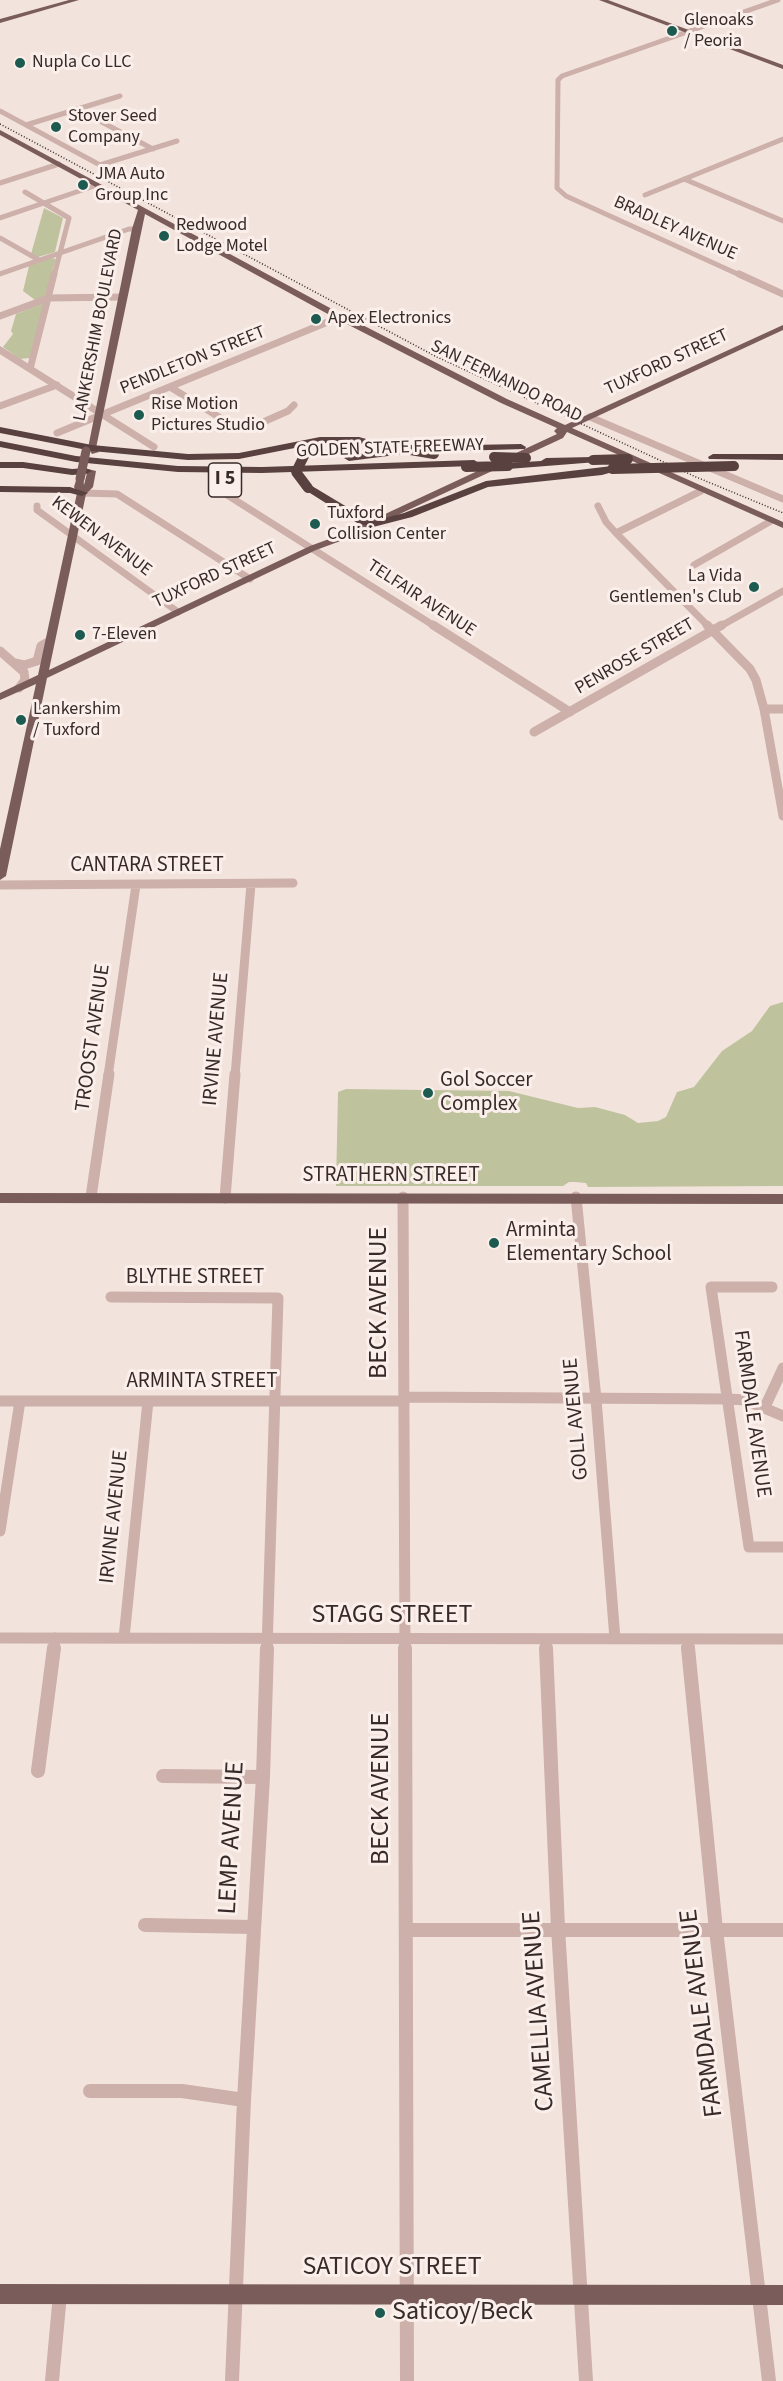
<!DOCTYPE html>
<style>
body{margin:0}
canvas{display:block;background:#f3e3dd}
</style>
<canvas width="783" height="2381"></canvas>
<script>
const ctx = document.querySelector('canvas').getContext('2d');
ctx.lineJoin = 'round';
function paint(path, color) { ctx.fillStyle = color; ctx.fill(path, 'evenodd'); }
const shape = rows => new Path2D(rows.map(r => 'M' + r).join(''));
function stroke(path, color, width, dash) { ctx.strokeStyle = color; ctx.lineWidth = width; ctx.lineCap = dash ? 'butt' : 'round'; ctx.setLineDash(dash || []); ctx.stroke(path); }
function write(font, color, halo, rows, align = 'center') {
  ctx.font = font + ' "Source Sans 3",sans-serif'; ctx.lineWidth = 6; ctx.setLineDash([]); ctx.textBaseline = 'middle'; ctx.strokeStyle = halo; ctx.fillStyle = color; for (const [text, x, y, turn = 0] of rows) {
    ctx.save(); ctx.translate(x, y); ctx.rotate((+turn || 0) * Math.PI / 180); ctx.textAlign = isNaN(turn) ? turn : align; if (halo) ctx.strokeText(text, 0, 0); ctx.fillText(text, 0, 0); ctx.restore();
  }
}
const green = shape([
 [44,208,63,218,55,252,38,257,31,254],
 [52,258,56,259,45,297,35,300,23,291,29,266],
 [44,303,30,358,20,359,3,347,13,334,11,331,16,314],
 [783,1002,783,1186,588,1187,586,1183,575,1182,569,1182,563,1186,336,1186,338,1092,346,1089,509,1091,578,1108,595,1107,625,1115,638,1123,658,1121,666,1117,677,1092,694,1087,722,1051,752,1031,770,1006]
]);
const minorFar4 = shape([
 [77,109,153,149],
 [0,111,100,165,177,141],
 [26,125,120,96],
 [684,179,783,221],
 [0,183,59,164],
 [25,192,69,218,54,276],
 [645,195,783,139],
 [0,218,97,185],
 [0,238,39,260],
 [0,274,129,229,136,229],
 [742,276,566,196,557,188,558,80,562,76,778,0]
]);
const minorFar3 = shape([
 [739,274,783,294],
 [0,316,49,298,122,297],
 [0,350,154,447],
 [30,369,54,274],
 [170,387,227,422,238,424,261,423,288,411,294,405],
 [0,406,57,385],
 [590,417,783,499],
 [57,433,340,317],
 [82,493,117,494,250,579],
 [224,493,436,627],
 [37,506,37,510,178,612],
 [598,506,606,522,616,533,709,627],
 [616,533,701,491],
 [694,565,771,521],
 [719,627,783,591]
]);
const minorFar2 = shape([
 [433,625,570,712],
 [707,625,750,669,756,680,764,709,783,816],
 [0,651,24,672,25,680,19,688],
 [15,663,24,665,37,661,41,646,50,641],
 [764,709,783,709],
 [534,732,722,625],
 [0,885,293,883],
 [108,1076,136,885],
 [235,1076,251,884]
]);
const minorFar1 = shape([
 [91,1197,109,1074],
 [403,1197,405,1649],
 [576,1197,596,1399,615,1639],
 [225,1198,235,1074],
 [772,1287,711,1287,749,1547,783,1547],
 [111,1297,278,1298,267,1649],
 [404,1397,729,1399,745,1400,783,1416],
 [0,1401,404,1401],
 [765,1407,783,1368],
 [0,1531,20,1401],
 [0,1638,783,1639],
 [124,1638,148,1401],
 [546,1639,546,1649],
 [687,1639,688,1649],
 [54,1649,55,1638]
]);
const minor = shape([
 [405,1648,407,2381],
 [546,1648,558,1928,586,2381],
 [688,1648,716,1930,769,2381],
 [38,1771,54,1648],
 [163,1776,263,1777],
 [145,1925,253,1927],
 [406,1930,783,1930],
 [90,2091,182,2091,244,2100],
 [52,2381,60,2294],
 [232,2381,244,2100,263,1777,267,1648]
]);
const major = shape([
 [69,0,79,0,0,23,0,19,69,0],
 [599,0,608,0,783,65,783,69,599,0],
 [0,130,343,315,507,399,565,425,783,325,783,330,572,428,783,522,783,528,567,432,563,438,346,539,316,550,47,678,6,876,0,880,0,849,36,684,0,700,0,693,38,675,77,493,74,487,77,477,83,477,84,485,88,469,96,471,93,487,86,494,49,670,310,546,340,535,557,434,554,431,557,428,501,403,337,319,145,214,96,448,99,452,92,454,88,448,132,229,138,210,0,135,0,130],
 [0,1193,783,1194,783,1204,0,1203,0,1193],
 [0,2284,783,2285,783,2305,0,2304,0,2284]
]);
const highway = shape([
 [0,427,92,445,188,454,239,453,320,437,359,437,392,446,387,449,359,443,320,443,239,459,188,460,92,451,0,433,0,427],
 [0,441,76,456,178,466,262,467,474,460,479,463,474,466,262,473,178,472,76,462,0,447,0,441],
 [521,444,526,447,525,449,419,452,349,461,344,458,349,455,419,446,521,444],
 [713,454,783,454,783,460,709,459,708,457,713,454],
 [593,457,598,460,597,462,508,469,502,466,508,463,541,461,546,458,593,457],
 [0,462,23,462,72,469,86,468,92,471,86,474,72,475,23,468,0,468,0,462],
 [612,466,616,467,616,471,602,475,488,487,412,517,373,527,359,524,302,488,308,485,312,486,367,519,373,521,404,513,486,481,612,466],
 [0,486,70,487,88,493,82,496,70,493,0,492,0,486]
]);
const rail = shape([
 [0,124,435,356,696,477,783,513]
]);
const majorBridge = shape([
 [80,479,86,451]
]);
const highwayBridge = shape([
 [387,446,434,454],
 [304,456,296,472,308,488],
 [494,457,526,458],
 [593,460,628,459],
 [466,467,508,466],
 [612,469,734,466]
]);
const markers = [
 [672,31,6,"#1d5b50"],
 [20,63,6,"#1d5b50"],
 [56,127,6,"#1d5b50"],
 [83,185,6,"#1d5b50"],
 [164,236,6,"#1d5b50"],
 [316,319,6,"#1d5b50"],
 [139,415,6,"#1d5b50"],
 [315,524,6,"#1d5b50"],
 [754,587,6,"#1d5b50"],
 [80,635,6,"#1d5b50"],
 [21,720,6,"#1d5b50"],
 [428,1093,6,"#1d5b50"],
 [494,1243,6,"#1d5b50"],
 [380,2313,6,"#1d5b50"]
];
const farPoinames = [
 ["Glenoaks",684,21],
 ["/ Peoria",684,42],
 ["Nupla Co LLC",32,63],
 ["Stover Seed",68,117],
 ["Company",68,138],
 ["JMA Auto",95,175],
 ["Group Inc",95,196],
 ["Redwood",176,226],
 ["Lodge Motel",176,247],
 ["Apex Electronics",328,319],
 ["Rise Motion",151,405],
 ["Pictures Studio",151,426],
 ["Tuxford",327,514],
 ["Collision Center",327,535],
 ["La Vida",742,577,"right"],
 ["Gentlemen's Club",742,598,"right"],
 ["7-Eleven",92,635],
 ["Lankershim",33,710],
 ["/ Tuxford",33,731]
];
const farStreetnames = [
 ["BRADLEY AVENUE",675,229,24],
 ["LANKERSHIM BOULEVARD",99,325,-79],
 ["PENDLETON STREET",193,361,-22],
 ["TUXFORD STREET",667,363,-25],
 ["SAN FERNANDO ROAD",506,382,26],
 ["GOLDEN STATE FREEWAY",390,449,-2],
 ["KEWEN AVENUE",101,537,37],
 ["TUXFORD STREET",215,576,-25],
 ["TELFAIR AVENUE",421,599,33],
 ["PENROSE STREET",635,657,-30]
];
const shields = [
 [225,480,33]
];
const shieldNames = [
 ["I 5",225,480]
];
const streetNames = [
 ["CANTARA STREET",147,866],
 ["TROOST AVENUE",94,1038,-82],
 ["IRVINE AVENUE",217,1039,-85],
 ["STRATHERN STREET",391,1176],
 ["BLYTHE STREET",195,1278],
 ["ARMINTA STREET",202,1382],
 ["FARMDALE AVENUE",751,1414,82],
 ["GOLL AVENUE",577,1419,-95],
 ["IRVINE AVENUE",115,1517,-84]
];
const poiNames = [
 ["Gol Soccer",440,1081],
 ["Complex",440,1105],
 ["Arminta",506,1231],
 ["Elementary School",506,1255]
];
const nearStreetnames = [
 ["BECK AVENUE",380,1303,-90],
 ["STAGG STREET",392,1616],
 ["BECK AVENUE",382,1789,-90],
 ["LEMP AVENUE",233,1838,-87],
 ["CAMELLIA AVENUE",540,2011,-94],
 ["FARMDALE AVENUE",703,2013,-97],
 ["SATICOY STREET",392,2268]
];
const nearPoinames = [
 ["Saticoy/Beck",392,2313]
];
paint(green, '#bfc39d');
stroke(minorFar4, '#ccb0a9', 5);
stroke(minorFar3, '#ccb0a9', 7);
stroke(minorFar2, '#ccb0a9', 9);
stroke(minorFar1, '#ccb0a9', 11);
stroke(minor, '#ccb0a9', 14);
paint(major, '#7a5d5a');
paint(highway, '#594140');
stroke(rail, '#382a29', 1.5, [1, 2]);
stroke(majorBridge, '#7a5d5a', 9);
stroke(highwayBridge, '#594140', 10);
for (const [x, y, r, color] of markers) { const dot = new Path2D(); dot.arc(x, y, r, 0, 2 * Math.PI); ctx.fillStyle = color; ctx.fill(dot); stroke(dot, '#faefea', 2); }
write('18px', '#382a29', '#faefea', farPoinames, 'left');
write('18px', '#382a29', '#faefea', farStreetnames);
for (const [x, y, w] of shields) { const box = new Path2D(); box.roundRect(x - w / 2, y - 17, w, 34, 4.5); ctx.fillStyle = '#faefea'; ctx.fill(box); stroke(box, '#382a29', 1.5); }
write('bold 20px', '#382a29', null, shieldNames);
write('21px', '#382a29', '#faefea', streetNames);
write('21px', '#382a29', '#faefea', poiNames, 'left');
write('26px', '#382a29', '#faefea', nearStreetnames);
write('26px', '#382a29', '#faefea', nearPoinames, 'left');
</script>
